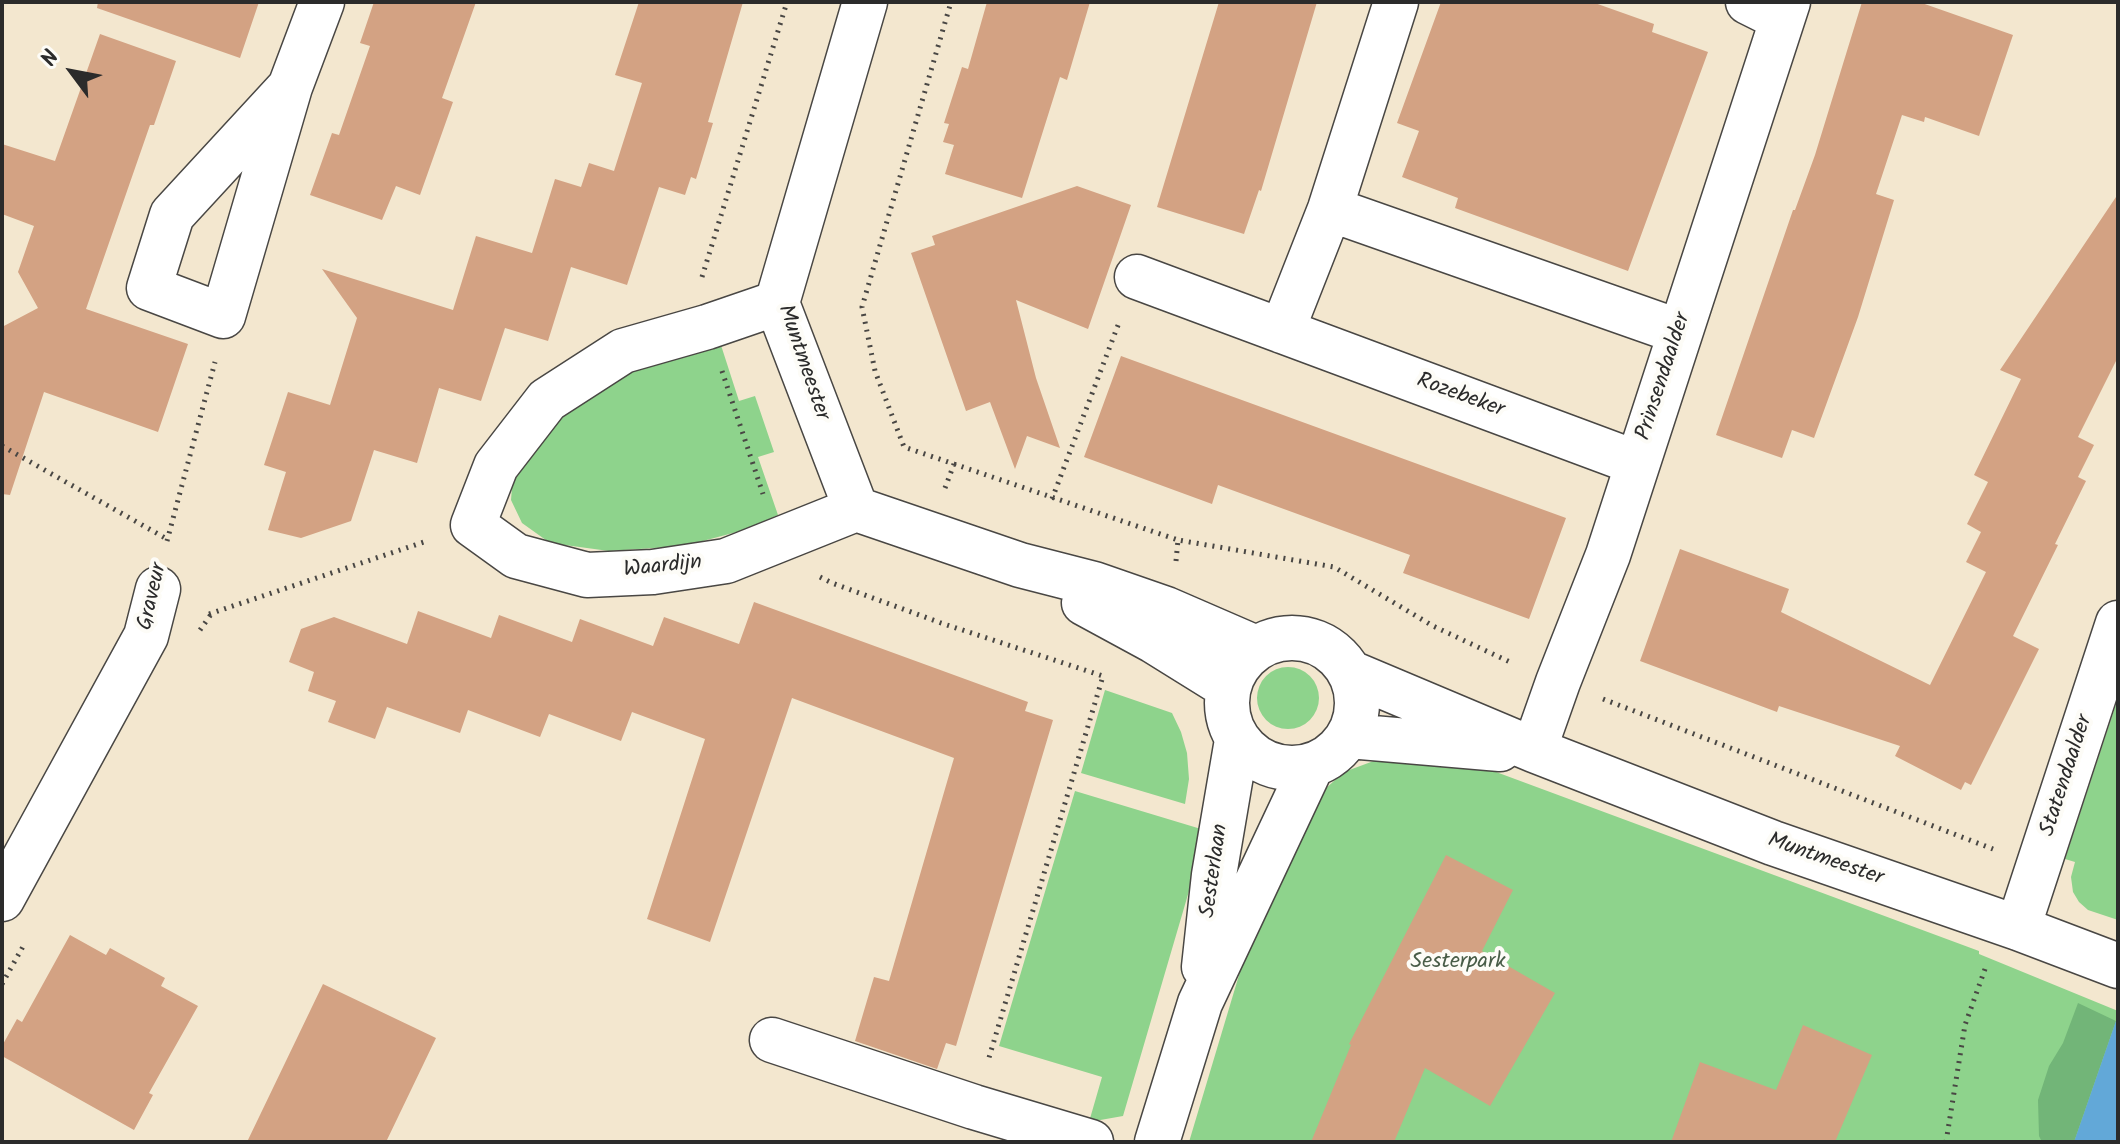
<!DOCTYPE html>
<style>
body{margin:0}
#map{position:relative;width:2120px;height:1144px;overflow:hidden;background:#f3e7cf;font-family:Kalam,sans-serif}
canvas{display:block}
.frame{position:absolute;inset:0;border:4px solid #2b2b2b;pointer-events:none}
.north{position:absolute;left:32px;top:32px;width:80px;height:80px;-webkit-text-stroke:6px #fdfcf7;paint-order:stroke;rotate:302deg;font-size:22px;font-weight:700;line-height:32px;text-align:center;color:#2b2b2b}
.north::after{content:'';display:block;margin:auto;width:28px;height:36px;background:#2b2b2b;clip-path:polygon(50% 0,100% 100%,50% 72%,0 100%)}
</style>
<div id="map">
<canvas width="2120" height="1144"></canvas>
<div class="frame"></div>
<div class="north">N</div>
</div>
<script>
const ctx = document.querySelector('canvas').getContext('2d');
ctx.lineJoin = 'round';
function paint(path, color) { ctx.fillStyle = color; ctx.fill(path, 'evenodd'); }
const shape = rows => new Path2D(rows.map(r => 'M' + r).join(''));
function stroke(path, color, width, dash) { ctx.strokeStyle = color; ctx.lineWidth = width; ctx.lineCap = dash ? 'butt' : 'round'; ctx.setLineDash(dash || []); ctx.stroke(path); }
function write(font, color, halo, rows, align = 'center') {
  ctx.font = font + ' Kalam,sans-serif'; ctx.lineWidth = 8; ctx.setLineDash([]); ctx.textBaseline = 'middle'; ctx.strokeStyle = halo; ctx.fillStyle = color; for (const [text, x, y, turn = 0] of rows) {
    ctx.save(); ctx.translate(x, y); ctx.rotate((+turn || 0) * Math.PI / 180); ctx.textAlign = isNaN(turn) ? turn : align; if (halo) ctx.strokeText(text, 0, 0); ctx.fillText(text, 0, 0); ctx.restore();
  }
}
const green = shape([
 [719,339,739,401,755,396,774,452,758,457,778,515,748,529,684,546,609,551,550,543,522,523,511,500,513,474,537,436,588,393,636,368],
 '1257 698a31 31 0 1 1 62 0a31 31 0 1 1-62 0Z',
 [1105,690,1172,713,1181,732,1187,753,1189,779,1185,804,1081,773],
 [2118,698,2118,920,2088,910,2079,902,2073,892,2071,877,2075,862,2065,859],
 [1379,759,1488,769,1979,951,1979,954,2118,1011,2118,1142,1189,1142,1254,925,1315,798,1344,772],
 [1075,791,1201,829,1189,891,1123,1116,1089,1122,1102,1077,999,1046]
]);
const forest = shape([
 [2078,1003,2116,1021,2074,1142,2042,1142,2039,1136,2038,1100,2049,1066,2063,1043]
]);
const water = shape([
 [2116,1021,2118,1022,2118,1142,2074,1142]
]);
const building = shape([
 [98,2,259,2,240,58,97,8],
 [374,2,476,2,442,98,453,102,420,195,396,186,382,220,310,195,332,133,339,135,370,46,360,43],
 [639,2,743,2,708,122,713,123,696,179,691,177,685,195,659,187,627,285,571,267,548,341,505,328,481,401,439,388,417,463,374,450,351,521,301,538,268,530,286,472,264,465,288,392,330,405,357,318,322,269,453,310,476,236,532,253,555,179,581,187,589,163,614,171,642,83,615,75],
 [987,2,1090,2,1067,80,1060,77,1022,198,945,174,954,145,943,142,949,124,944,123,962,67,968,69],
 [1219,2,1317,2,1261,191,1259,190,1244,234,1157,207],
 [1441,2,1592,2,1654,24,1652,32,1708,52,1628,271,1455,208,1458,198,1402,177,1419,131,1397,123],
 [1862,2,1919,2,2013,35,1979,136,1925,117,1924,122,1902,115,1876,194,1894,200,1858,317,1814,438,1792,430,1782,458,1716,435,1793,210,1795,210,1815,155],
 [100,34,176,61,154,125,150,125,86,309,188,344,158,432,44,392,10,495,2,494,2,327,38,308,18,272,34,226,2,214,2,144,55,161],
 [1077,186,1131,205,1088,329,1016,300,1036,378,1060,448,1027,436,1015,469,990,402,966,411,911,253,935,245,932,236],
 [2118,194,2118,357,2078,437,2094,445,2078,477,2086,481,2055,544,2058,545,2013,636,2039,649,1971,785,1965,782,1961,790,1895,756,1900,746,1779,706,1777,712,1640,661,1680,549,1789,589,1781,612,1930,685,1986,572,1966,562,1981,532,1967,524,1988,482,1974,475,2021,379,2000,370],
 [1121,356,1566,518,1529,619,1403,573,1410,555,1218,485,1212,504,1084,457],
 [754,602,1028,702,1025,711,1053,720,956,1046,946,1043,937,1069,855,1041,874,977,889,981,954,758,792,698,710,942,647,919,705,739,632,712,621,741,549,714,540,737,468,710,460,733,387,707,375,739,328,722,336,701,308,691,314,672,289,662,301,629,334,617,407,644,418,611,491,638,499,615,572,642,580,619,653,646,664,617,739,644],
 [1446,855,1513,890,1482,951,1555,993,1490,1106,1425,1068,1394,1142,1311,1142,1351,1045,1349,1044],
 [70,935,106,955,110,948,165,978,161,986,198,1006,149,1093,153,1095,134,1130,2,1056,2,1046,17,1019,22,1022],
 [323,984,436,1038,386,1142,247,1142],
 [1803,1025,1872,1055,1835,1142,1671,1142,1700,1062,1776,1090]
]);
const path = shape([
 [702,277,787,2],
 [722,371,763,494],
 [2,446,167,539],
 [954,464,1178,540],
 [945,488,954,464,904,447,875,371,862,307,951,2],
 [1052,499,1120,320],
 [167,541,215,362],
 [1176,561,1178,540,1334,567,1433,626,1512,663],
 [820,577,832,583,941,623,1103,676,988,1061],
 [209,614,427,541],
 [200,630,212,613],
 [1603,699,1993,849],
 [2,984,25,943],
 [1946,1142,1965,1025,1985,969]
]);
const minor = shape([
 [865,2,777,303,856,509,1020,565,1094,584,1166,609,1256,648],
 [1748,2,1782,19],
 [290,87,172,215,149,288,223,316,290,87,322,2],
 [1330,209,1680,332],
 [1137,277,1637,463],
 [777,303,707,327,623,351,547,400,496,466,473,525,516,556,587,575,653,572,726,561,856,509],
 [1282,331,1330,209,1396,2],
 [1084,603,1154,641,1228,687],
 '1227 703a65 65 0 1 1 130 0a65 65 0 1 1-130 0Z',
 [1351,673,1534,750,1773,843,2018,928,2118,966],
 [1349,736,1500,749],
 [1534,750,1558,682,1608,555,1788,2],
 [2,899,146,636,158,589],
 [2018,928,2118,623],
 [1204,967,1214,875,1237,740],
 [772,1040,974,1107,1091,1142],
 [1157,1142,1200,1003,1311,767]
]);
const streetNames = [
 ["Muntmeester",802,363,71],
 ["Prinsendaalder",1665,377,-72],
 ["Rozebeker",1460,397,20],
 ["Waardijn",663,568,-6],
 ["Graveur",154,597,-77],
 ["Statendaalder",2068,776,-72],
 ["Muntmeester",1825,861,19],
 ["Sesterlaan",1216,871,-82]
];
const parkNames = [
 ["Sesterpark",1458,963]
];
paint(green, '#8ed38c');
paint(forest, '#72b578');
paint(water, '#62a8d8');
paint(building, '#d3a283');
stroke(minor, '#494744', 47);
stroke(path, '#494744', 5, [2, 6]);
stroke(minor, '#fff', 44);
write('22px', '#2b2b2b', '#fdfcf7', streetNames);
write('22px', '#495d48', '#fdfcf7', parkNames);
</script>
